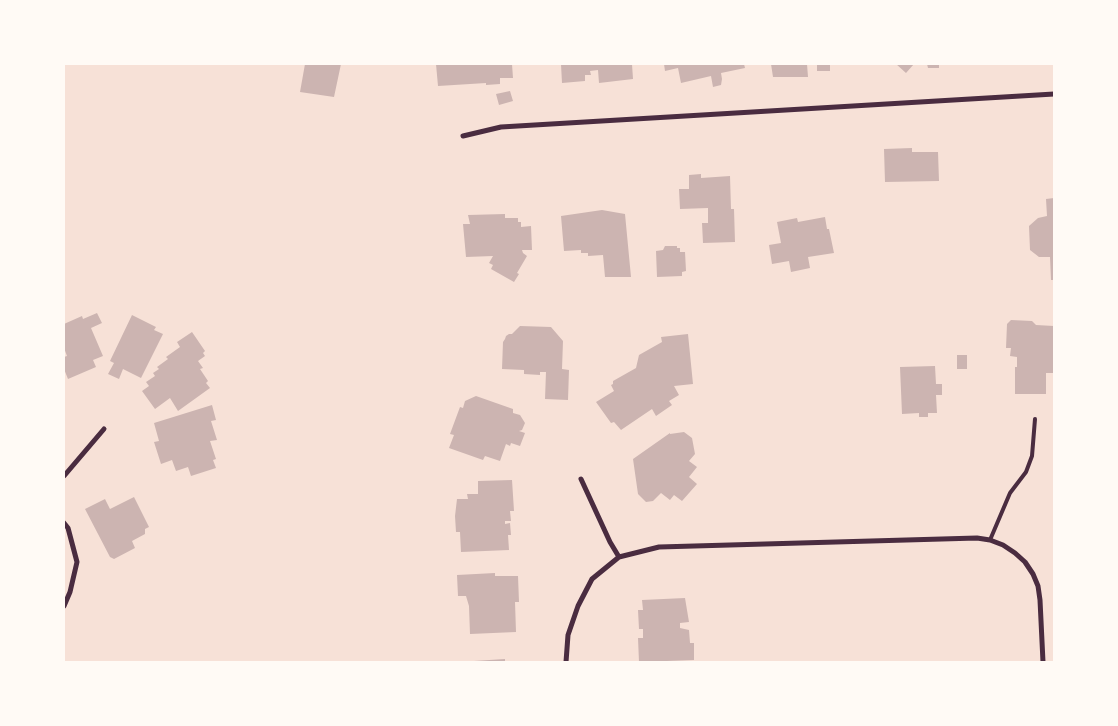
<!DOCTYPE html>
<style>
body{margin:0}
#map{position:relative;width:1118px;height:726px;overflow:hidden;background:#f7e1d7;font-family:Merriweather,serif}
canvas{display:block}
.frame{position:absolute;inset:0;border:65px solid #fffaf5;pointer-events:none}
</style>
<div id="map">
<canvas width="1118" height="726"></canvas>
<div class="frame"></div>
</div>
<script>
const ctx = document.querySelector('canvas').getContext('2d');
ctx.lineJoin = 'round';
function paint(path, color) { ctx.fillStyle = color; ctx.fill(path, 'evenodd'); }
const shape = rows => new Path2D(rows.map(r => 'M' + r).join(''));
function stroke(path, color, width, dash) { ctx.strokeStyle = color; ctx.lineWidth = width; ctx.lineCap = dash ? 'butt' : 'round'; ctx.setLineDash(dash || []); ctx.stroke(path); }
const building = shape([
 [305,64,341,64,334,97,300,92],
 [436,64,512,64,513,78,500,78,500,84,486,85,486,83,438,86],
 [561,64,632,64,633,79,599,83,598,70,590,71,591,75,585,75,585,81,562,83],
 [664,64,744,64,745,68,721,73,722,79,721,85,713,87,711,76,681,83,678,68,665,71],
 [771,64,807,64,808,77,773,77],
 [817,64,830,64,830,71,817,71],
 [896,64,914,64,906,73],
 [927,64,939,64,939,68,928,68],
 [510,91,513,101,499,105,496,94],
 [912,148,912,152,938,152,939,181,885,182,884,149],
 [701,174,701,178,730,176,731,209,734,209,735,242,703,243,702,223,708,223,708,208,680,209,679,189,689,189,689,175],
 [1054,198,1054,280,1051,280,1050,257,1039,257,1030,250,1029,226,1038,218,1047,216,1046,199],
 [602,210,625,214,631,277,605,277,603,255,588,256,588,253,581,253,581,250,564,251,561,216],
 [505,214,505,218,518,218,518,222,521,222,521,227,531,226,532,250,522,250,523,253,527,256,517,273,519,274,514,282,491,269,493,265,489,263,493,256,466,257,463,224,470,224,468,215],
 [825,217,827,229,829,229,834,253,808,257,810,268,791,272,789,261,772,264,769,245,781,243,777,222,797,218,798,222],
 [665,246,677,246,677,248,680,248,680,252,685,252,686,271,682,272,682,276,657,277,656,251,663,250],
 [97,313,102,323,91,328,103,356,93,360,96,367,68,379,64,369,64,357,67,356,64,348,64,324,82,316,83,319],
 [132,315,156,327,154,330,163,334,141,378,123,369,119,379,108,374,114,363,110,361],
 [1011,320,1032,321,1036,325,1054,326,1054,373,1046,373,1046,394,1015,394,1015,367,1017,367,1017,357,1010,356,1011,348,1006,348,1007,324],
 [520,326,551,327,563,341,562,369,569,370,568,400,545,399,546,372,540,372,540,375,524,374,524,370,502,369,503,342,505,339,506,336,509,334,512,334],
 [192,332,205,351,203,353,205,356,198,361,203,368,200,369,208,381,206,383,210,388,178,411,170,398,155,409,142,391,149,386,146,382,155,376,153,373,159,369,157,367,168,359,166,357,180,347,177,342],
 [688,334,693,384,674,386,679,395,669,401,672,405,656,416,652,409,621,430,614,422,611,423,596,402,614,391,611,385,613,384,613,381,636,368,639,355,662,342,661,337],
 [957,355,967,355,967,369,957,369],
 [935,366,936,384,942,384,942,395,936,395,937,413,928,413,928,417,919,417,919,413,902,414,900,367],
 [476,396,513,409,513,413,520,415,525,423,522,430,519,431,525,433,520,446,511,443,510,446,506,444,500,461,485,456,483,460,449,448,454,435,450,434,460,407,463,408,465,401],
 [212,405,216,420,211,421,217,440,210,441,216,459,213,460,216,468,191,476,188,467,176,471,172,460,161,464,154,442,159,441,154,423],
 [684,432,692,438,695,454,689,461,697,467,689,477,697,484,682,501,674,495,670,500,661,493,653,501,646,502,638,494,633,459,670,433,670,434],
 [512,480,514,511,510,511,511,521,505,521,505,524,510,523,511,535,508,535,509,550,461,552,460,532,456,532,455,516,457,499,468,499,467,494,478,494,478,481],
 [134,497,149,527,145,529,145,534,132,541,135,548,114,559,110,557,85,509,105,499,110,509],
 [495,573,495,576,518,576,519,602,515,602,516,632,470,634,469,606,466,596,458,596,457,575],
 [685,598,689,622,680,623,680,628,689,630,690,643,694,643,694,660,639,662,638,638,643,638,643,629,639,629,638,610,643,610,642,600],
 [505,659,505,662,474,662,474,661]
]);
const service = shape([
 [990,540,1010,493,1026,472,1032,456,1035,419]
]);
const minor = shape([
 [463,136,501,127,1054,94],
 [64,476,104,429],
 [581,479,610,542,619,557],
 [64,523,68,528,77,562,70,592,64,606],
 [566,662,568,635,578,606,592,579,619,557,659,547,977,538,990,540,1003,545,1015,553,1025,562,1033,574,1038,586,1040,600,1043,662]
]);
paint(building, '#ccb4b1');
stroke(service, '#4a2c40', 4);
stroke(minor, '#4a2c40', 5);
</script>
